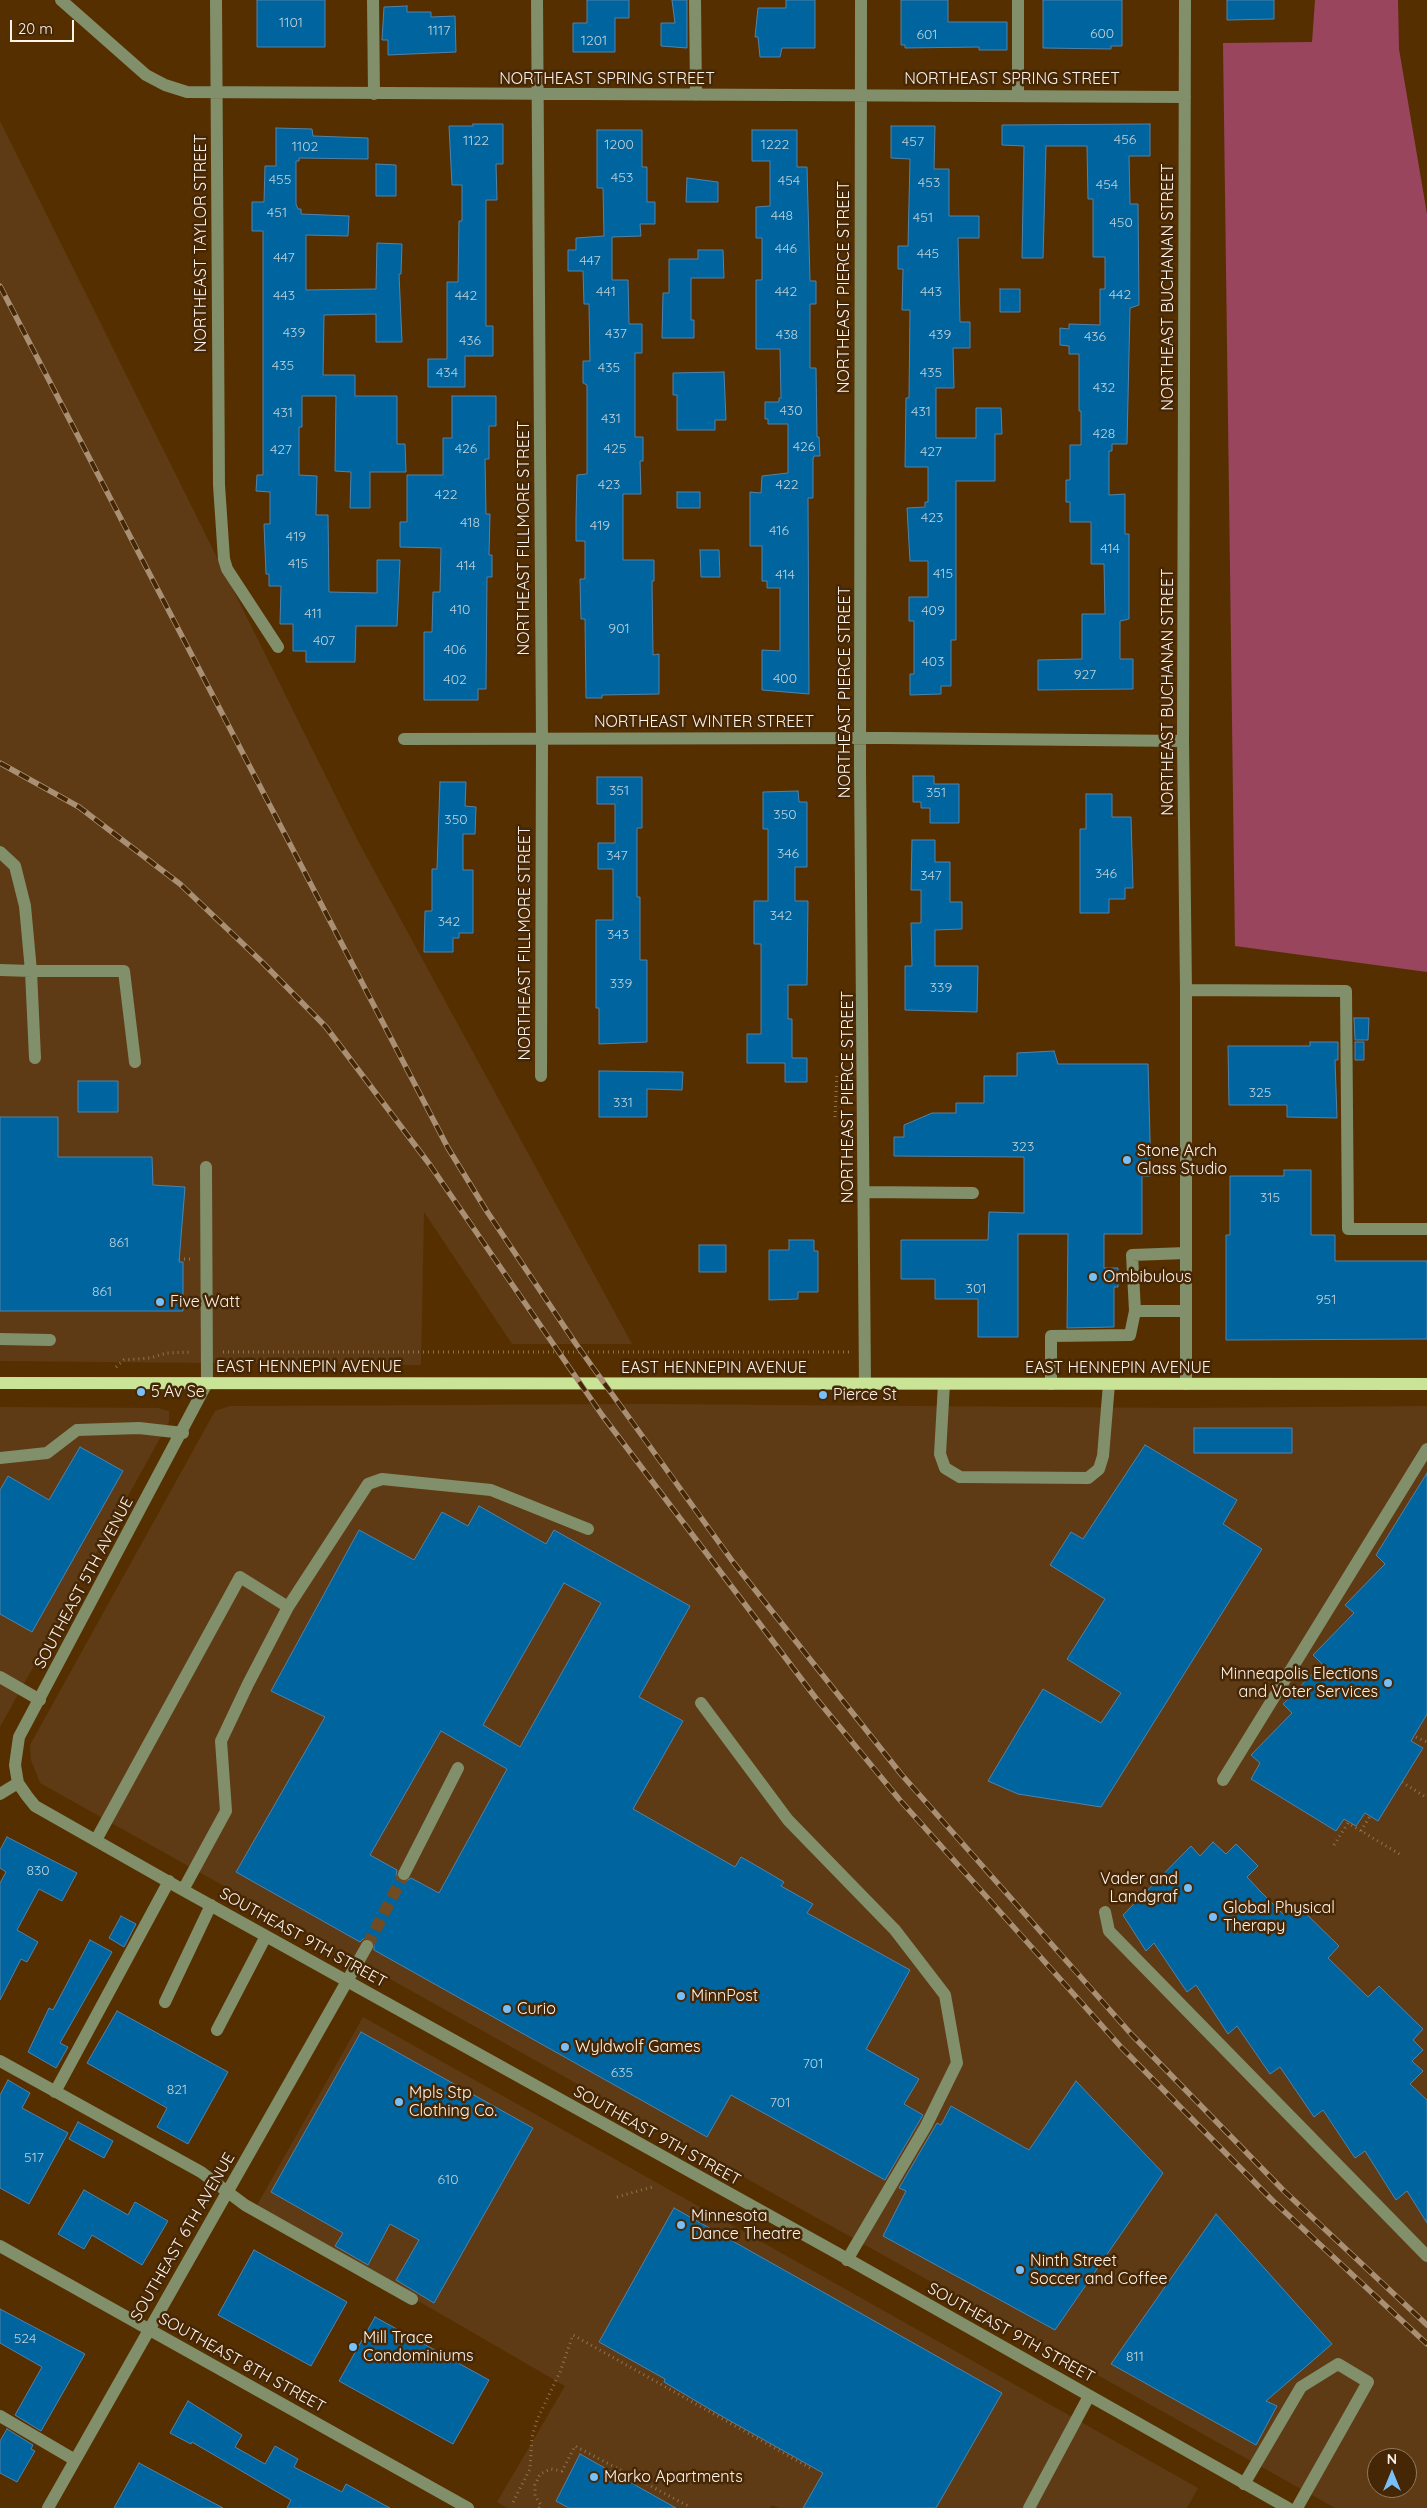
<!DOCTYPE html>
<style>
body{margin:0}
#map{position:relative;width:1427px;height:2508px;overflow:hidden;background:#562f00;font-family:Quicksand,sans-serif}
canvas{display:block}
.north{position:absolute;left:1367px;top:2448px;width:50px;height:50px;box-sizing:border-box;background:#462705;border:1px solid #8f7961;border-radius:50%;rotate:0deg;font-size:14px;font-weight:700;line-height:20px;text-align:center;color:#fdf3ea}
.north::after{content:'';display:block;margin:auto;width:18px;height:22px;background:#79bff8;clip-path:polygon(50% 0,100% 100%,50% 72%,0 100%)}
.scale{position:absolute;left:10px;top:20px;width:64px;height:22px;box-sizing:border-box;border:2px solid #fdf3ea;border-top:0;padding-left:6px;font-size:15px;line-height:18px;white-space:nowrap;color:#fdf3ea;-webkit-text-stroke:4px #462705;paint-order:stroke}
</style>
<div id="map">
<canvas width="1427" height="2508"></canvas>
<div class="north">N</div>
<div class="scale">20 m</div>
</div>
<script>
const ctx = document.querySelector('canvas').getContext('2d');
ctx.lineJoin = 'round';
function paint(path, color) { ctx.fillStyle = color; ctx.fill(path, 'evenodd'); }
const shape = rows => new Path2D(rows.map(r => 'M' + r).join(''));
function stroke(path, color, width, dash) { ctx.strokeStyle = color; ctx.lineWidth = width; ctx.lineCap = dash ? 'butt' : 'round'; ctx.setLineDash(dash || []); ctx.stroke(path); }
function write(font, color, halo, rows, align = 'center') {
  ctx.font = font + ' Quicksand,sans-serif'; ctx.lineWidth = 5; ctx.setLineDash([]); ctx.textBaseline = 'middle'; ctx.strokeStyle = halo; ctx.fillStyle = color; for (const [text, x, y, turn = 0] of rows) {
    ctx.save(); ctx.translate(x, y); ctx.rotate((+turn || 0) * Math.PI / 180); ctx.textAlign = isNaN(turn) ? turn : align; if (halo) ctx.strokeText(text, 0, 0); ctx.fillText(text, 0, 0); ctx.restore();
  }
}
const built = shape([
 [0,121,358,841,632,1344,512,1344,424,1212,421,1365,0,1361],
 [648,1404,1183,1408,1427,1406,1427,2508,1335,2508,40,1783,31,1760,30,1745,215,1411,230,1406],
 [1377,2458,1407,2458,1407,2488,1377,2488],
 [0,1407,158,1408,169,1411,169,1422,0,1727],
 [363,2017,1198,2488,1187,2508,779,2508,772,2505,770,2508,507,2508,497,2502,565,2386,256,2207]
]);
const green = shape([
 [1315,0,1398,0,1399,49,1427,214,1427,972,1235,946,1223,43,1312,42]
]);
const building = shape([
 [257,0,325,0,325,47,257,47,257,0],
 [587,0,629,0,629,18,615,18,615,52,573,52,573,23,587,23,587,0],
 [672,0,687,0,687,48,661,46,661,23,675,23,672,0],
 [786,0,815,0,815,48,782,48,780,57,760,57,758,37,755,37,758,8,786,8,786,0],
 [901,0,948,0,948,22,1007,22,1007,50,979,50,979,47,905,48,905,45,901,45,901,0],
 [1043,0,1122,0,1122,46,1111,46,1111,49,1043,48,1043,0],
 [1227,0,1274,0,1274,19,1227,20,1227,0],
 [407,6,407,12,431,12,431,17,455,16,456,52,388,55,388,40,382,40,384,7,407,6],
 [473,124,503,124,503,164,496,164,497,200,486,200,486,326,493,326,493,356,465,356,465,387,428,387,428,359,447,359,447,282,458,282,459,221,462,221,462,185,452,185,449,126,473,126,473,124],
 [1150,124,1150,156,1129,156,1130,204,1138,204,1139,305,1130,308,1127,444,1112,444,1112,451,1109,451,1109,495,1125,494,1125,534,1129,534,1129,619,1120,621,1120,659,1133,659,1133,689,1038,690,1038,660,1082,659,1082,614,1105,614,1104,564,1091,564,1091,522,1070,522,1070,502,1066,502,1066,480,1070,480,1070,445,1081,445,1081,411,1079,411,1079,354,1069,354,1069,346,1060,345,1060,328,1069,329,1069,324,1100,325,1100,289,1105,289,1105,257,1093,257,1093,199,1088,199,1087,146,1046,146,1043,258,1022,258,1024,146,1002,145,1002,125,1150,124],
 [891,126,935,126,934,169,949,169,949,216,979,216,979,238,958,238,960,322,970,322,970,348,953,348,954,388,936,388,936,438,976,438,976,408,1001,408,1002,434,995,434,995,481,956,481,956,640,951,640,951,686,941,686,941,694,910,695,910,674,914,674,914,621,909,621,909,597,928,597,928,561,910,561,907,508,925,507,925,502,928,502,928,467,905,467,906,398,909,398,910,310,902,310,903,269,898,269,898,246,908,246,910,159,891,158,891,126],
 [276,128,312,129,313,136,368,138,368,159,299,158,299,161,296,161,296,204,298,209,301,209,301,214,349,216,348,236,306,235,306,290,376,289,377,243,402,244,401,274,399,274,402,342,376,342,376,314,324,315,323,375,355,375,355,396,397,396,397,444,405,444,406,472,370,472,370,508,350,508,351,472,335,471,336,396,302,396,302,427,299,427,299,475,317,476,316,515,328,515,329,592,377,593,377,560,400,560,397,626,356,626,355,662,306,662,306,651,293,651,293,624,280,624,281,586,269,586,269,574,266,574,264,524,270,524,270,492,256,491,257,475,263,475,263,231,252,231,252,202,264,202,265,166,276,166,276,128],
 [597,130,642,130,642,167,647,167,647,202,655,202,655,224,640,224,641,236,612,237,612,280,628,280,629,324,642,324,642,353,635,353,635,437,643,437,643,461,640,461,641,494,623,494,623,560,654,560,654,581,652,581,653,655,659,654,659,694,602,695,602,698,586,698,585,619,581,619,580,579,585,579,585,541,576,541,576,519,577,475,587,474,587,385,583,383,583,361,590,361,589,304,584,304,583,271,568,271,568,250,576,250,576,238,604,236,603,188,597,188,597,130],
 [752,130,797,130,797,167,807,167,810,281,816,281,816,304,810,304,810,368,816,368,817,437,819,437,820,456,814,456,813,459,813,498,808,498,809,694,762,690,762,650,780,651,780,588,767,588,767,581,762,581,762,546,750,546,750,492,761,493,762,476,788,473,788,424,768,424,768,419,765,419,765,402,779,402,779,398,781,398,780,349,756,349,756,280,762,280,762,238,756,238,756,207,770,206,770,161,752,161,752,130],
 [376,164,396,165,396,196,376,196,376,164],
 [687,178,718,182,718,202,686,202,687,178],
 [698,250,723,250,724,278,691,278,691,320,694,320,694,338,662,338,663,293,669,293,669,259,698,259,698,250],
 [1000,289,1020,289,1020,312,1000,312,1000,289],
 [724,372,726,420,715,420,715,430,677,430,677,395,673,395,673,373,724,372],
 [452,396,496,396,496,426,489,426,489,459,485,459,486,514,490,514,489,555,492,555,492,577,487,577,486,689,478,689,478,700,424,700,424,632,432,632,433,592,440,592,441,548,400,547,400,522,407,522,407,475,443,475,443,438,452,438,452,396],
 [677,492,700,492,700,508,677,508,677,492],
 [700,550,719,550,720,577,701,577,700,550],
 [913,776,934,776,934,784,959,784,959,823,930,823,930,808,921,808,921,802,913,802,913,776],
 [597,777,642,777,642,828,637,828,637,897,640,897,640,960,647,960,647,1042,599,1044,599,1008,596,1008,596,920,613,920,613,869,598,869,598,843,615,843,615,804,597,804,597,777],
 [440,782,466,782,465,806,476,807,475,834,463,834,463,870,473,870,473,933,459,933,459,938,453,938,453,952,424,952,425,911,432,911,432,869,437,869,440,782],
 [798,791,799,802,807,802,807,867,795,867,795,901,808,901,807,985,788,985,788,1019,792,1019,792,1058,807,1058,807,1082,785,1082,785,1063,747,1063,747,1034,761,1034,761,944,754,944,754,901,768,901,768,829,763,829,763,792,798,791],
 [1086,794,1112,794,1112,817,1131,817,1133,888,1125,888,1125,899,1109,899,1109,913,1080,913,1080,829,1086,829,1086,794],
 [912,840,935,840,935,862,950,862,950,902,962,902,962,929,935,930,935,966,978,966,977,1012,905,1010,905,966,912,966,911,923,921,923,921,890,911,890,912,840],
 [1354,1018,1369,1018,1368,1040,1355,1040,1354,1018],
 [1310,1042,1338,1042,1338,1060,1335,1060,1337,1118,1287,1117,1287,1105,1229,1105,1228,1046,1310,1046,1310,1042],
 [1355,1042,1364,1042,1364,1060,1355,1060,1355,1042],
 [1054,1051,1058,1064,1148,1064,1151,1176,1142,1176,1142,1234,1104,1234,1104,1268,1118,1268,1118,1287,1114,1287,1114,1327,1067,1328,1068,1234,1018,1234,1018,1337,978,1337,978,1299,935,1299,935,1279,901,1279,901,1240,988,1240,989,1212,1024,1213,1024,1157,894,1156,894,1137,904,1137,904,1125,932,1113,956,1113,956,1103,984,1103,984,1076,1017,1076,1017,1053,1054,1051],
 [599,1071,683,1072,682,1090,647,1089,647,1117,599,1117,599,1071],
 [78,1081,118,1081,118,1112,78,1112,78,1081],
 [0,1117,58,1117,58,1157,152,1157,153,1185,185,1187,179,1262,183,1262,183,1311,0,1311,0,1117],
 [1284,1170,1311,1170,1311,1235,1335,1235,1335,1261,1427,1261,1427,1339,1226,1340,1226,1235,1230,1235,1230,1176,1284,1176,1284,1170],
 [789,1240,814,1240,814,1251,818,1251,818,1292,798,1292,798,1299,769,1300,769,1250,789,1250,789,1240],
 [699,1245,726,1245,726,1272,699,1272,699,1245],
 [1194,1428,1292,1428,1292,1453,1194,1453,1194,1428],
 [1145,1445,1237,1500,1223,1524,1262,1549,1101,1807,1018,1794,988,1781,1043,1689,1101,1723,1121,1693,1067,1659,1105,1599,1050,1565,1071,1532,1083,1539,1145,1445],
 [80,1447,123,1471,32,1632,0,1614,0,1490,8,1476,49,1500,80,1447],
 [1427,1473,1427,1714,1411,1741,1423,1748,1378,1821,1365,1813,1356,1826,1344,1819,1336,1831,1251,1779,1260,1763,1251,1755,1292,1713,1283,1704,1322,1664,1313,1655,1354,1613,1345,1605,1385,1564,1376,1555,1427,1473],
 [479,1506,546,1544,554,1530,690,1606,639,1697,683,1721,633,1809,735,1867,741,1857,762,1869,784,1882,781,1886,813,1904,807,1913,910,1970,866,2049,919,2079,904,2104,923,2115,885,2180,731,2095,707,2137,374,1950,374,1942,371,1939,363,1939,360,1942,236,1872,325,1717,271,1691,359,1530,414,1560,442,1512,468,1526,479,1506],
 [564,1583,601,1603,520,1747,483,1725,564,1583],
 [441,1731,507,1769,439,1893,411,1878,405,1882,400,1881,396,1875,397,1870,370,1855,441,1731],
 [7,1837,77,1873,62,1901,39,1889,17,1930,38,1942,27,1962,21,1959,0,2000,0,1883,6,1872,0,1868,0,1850,7,1837],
 [1213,1842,1226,1854,1236,1844,1258,1866,1247,1877,1260,1891,1284,1915,1296,1904,1339,1946,1328,1958,1368,1997,1379,1986,1423,2029,1413,2040,1423,2050,1412,2061,1423,2071,1410,2084,1427,2100,1427,2223,1407,2191,1396,2200,1365,2151,1355,2158,1323,2110,1314,2117,1280,2067,1270,2074,1237,2026,1228,2034,1196,1985,1187,1992,1154,1943,1146,1951,1123,1915,1191,1846,1200,1856,1213,1842],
 [121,1916,136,1924,124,1947,109,1938,121,1916],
 [90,1940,112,1952,60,2043,68,2047,56,2068,28,2052,49,2008,53,2010,90,1940],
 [117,2011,228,2072,188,2144,157,2127,167,2108,87,2063,117,2011],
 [361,2032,533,2128,434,2303,396,2280,419,2240,390,2224,368,2265,335,2246,343,2233,271,2192,361,2032],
 [8,2080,30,2093,22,2108,68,2133,29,2204,0,2188,0,2095,8,2080],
 [1076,2081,1163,2173,1055,2330,883,2236,906,2191,899,2188,937,2123,941,2125,951,2106,1029,2150,1076,2081],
 [78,2122,113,2141,104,2158,69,2139,78,2122],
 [84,2190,128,2215,135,2202,168,2221,142,2265,92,2235,84,2249,58,2234,84,2190],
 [674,2208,1002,2393,936,2508,803,2508,823,2473,718,2414,664,2382,665,2379,599,2342,674,2208],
 [1216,2214,1332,2344,1266,2401,1277,2406,1256,2445,1111,2364,1216,2214],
 [254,2250,347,2302,311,2366,218,2315,254,2250],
 [0,2309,85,2354,41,2431,15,2415,42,2367,0,2343,0,2309],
 [375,2317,489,2380,453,2444,339,2381,375,2317],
 [188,2401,242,2435,235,2447,265,2464,275,2446,298,2459,294,2467,342,2492,346,2484,390,2508,287,2508,291,2500,192,2442,191,2444,170,2433,188,2401],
 [7,2429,33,2445,31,2449,35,2451,17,2482,0,2473,0,2441,7,2429],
 [580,2454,676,2508,569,2508,556,2501,580,2454],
 [139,2463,223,2508,114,2508,139,2463]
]);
const minorTunnel = shape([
 [367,1946,404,1874]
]);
const path = shape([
 [835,1117,837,1072],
 [179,1259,191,1259],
 [223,1352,849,1352],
 [116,1367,124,1360,150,1358,167,1353,192,1352],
 [1416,1737,1427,1742],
 [1402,1782,1427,1798],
 [1361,1831,1370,1816],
 [1334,1845,1348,1823,1401,1855],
 [617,2197,652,2187],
 [513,2502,530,2469,532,2437,537,2420,560,2372,573,2335,810,2468],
 [539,2508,541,2505,535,2496,535,2485,540,2474,551,2469,562,2471,575,2446,690,2507]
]);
const minor = shape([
 [61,0,146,75,165,85,187,92,1185,97],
 [216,0,219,485,224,559,227,569,278,647],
 [373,0,374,94],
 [537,0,542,739,541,1076],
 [695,0,696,95],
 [861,0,860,768,865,1384],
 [1018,0,1018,94],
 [1185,0,1183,741,1186,990,1186,1384],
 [404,739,887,738,1183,741],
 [0,852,15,866,25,906,31,971,0,970],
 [1186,990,1346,991,1348,1229,1427,1229],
 [35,1058,31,971,124,971,135,1062],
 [206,1167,207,1383,19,1737,15,1765,18,1783,27,1796,35,1806,183,1890,837,2253,1288,2508],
 [865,1192,973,1193],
 [1135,1311,1186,1311],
 [0,1339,50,1340],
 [944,1384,940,1454,945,1468,960,1477,1088,1478,1099,1469,1103,1456,1109,1384],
 [1051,1384,1051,1336,1130,1335,1135,1311,1132,1255,1186,1253],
 [0,1458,47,1453,77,1430,139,1428,183,1433],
 [288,1607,368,1484,382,1479,491,1490,588,1529],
 [0,1677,40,1700],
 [701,1703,788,1820,895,1930,945,1995,957,2063,926,2126,847,2260],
 [1223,1780,1427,1449],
 [0,1794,18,1783],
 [96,1840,240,1577,288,1607,248,1684,221,1741,226,1811,183,1890],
 [404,1874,458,1768],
 [1105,1912,1109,1931,1427,2256],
 [165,2002,211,1905],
 [217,2030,266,1936],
 [0,2061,201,2172,245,2205,412,2299],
 [55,2092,169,1881],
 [0,2246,468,2508],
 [0,2416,75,2460],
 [1244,2484,1301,2387,1338,2364,1368,2382,1297,2508],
 [48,2508,367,1946],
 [1029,2508,1089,2396]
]);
const major = shape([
 [0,1383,1427,1384]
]);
const rail = shape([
 [0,286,448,1148,486,1210,576,1344,733,1562,901,1774,1132,2035,1283,2190,1427,2325],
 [0,763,79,807,180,884,261,961,326,1027,430,1165,602,1415,815,1697,899,1799,1121,2047,1272,2200,1427,2344]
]);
const markers = [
 [1127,1160,5,"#79bff8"],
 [1093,1277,5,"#79bff8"],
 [160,1302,5,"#79bff8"],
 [141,1392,5,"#79bff8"],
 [823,1395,5,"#79bff8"],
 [1388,1683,5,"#79bff8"],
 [1188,1888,5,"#79bff8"],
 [1213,1917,5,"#79bff8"],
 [681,1996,5,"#79bff8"],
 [507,2009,5,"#79bff8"],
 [565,2047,5,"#79bff8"],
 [399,2102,5,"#79bff8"],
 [681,2225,5,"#79bff8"],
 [1020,2270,5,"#79bff8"],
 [353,2347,5,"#79bff8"],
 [594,2477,5,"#79bff8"]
];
const numberNames = [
 ["1101",291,23],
 ["1117",439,31],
 ["600",1102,34],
 ["601",927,35],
 ["1201",594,41],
 ["456",1125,140],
 ["1122",476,141],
 ["457",913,142],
 ["1200",619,145],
 ["1222",775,145],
 ["1102",305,147],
 ["453",622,178],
 ["455",280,180],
 ["454",789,181],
 ["453",929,183],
 ["454",1107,185],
 ["451",277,213],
 ["448",782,216],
 ["451",923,218],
 ["450",1121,223],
 ["446",786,249],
 ["445",928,254],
 ["447",284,258],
 ["447",590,261],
 ["441",606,292],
 ["442",786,292],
 ["443",931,292],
 ["442",1120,295],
 ["443",284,296],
 ["442",466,296],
 ["439",294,333],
 ["437",616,334],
 ["438",787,335],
 ["439",940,335],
 ["436",1095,337],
 ["436",470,341],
 ["435",283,366],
 ["435",609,368],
 ["434",447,373],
 ["435",931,373],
 ["432",1104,388],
 ["430",791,411],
 ["431",921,412],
 ["431",283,413],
 ["431",611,419],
 ["428",1104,434],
 ["426",804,447],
 ["426",466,449],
 ["425",615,449],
 ["427",281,450],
 ["427",931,452],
 ["423",609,485],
 ["422",787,485],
 ["422",446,495],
 ["423",932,518],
 ["418",470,523],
 ["419",600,526],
 ["416",779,531],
 ["419",296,537],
 ["414",1110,549],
 ["415",298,564],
 ["414",466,566],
 ["415",943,574],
 ["414",785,575],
 ["410",460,610],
 ["409",933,611],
 ["411",313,614],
 ["901",619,629],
 ["407",324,641],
 ["406",455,650],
 ["403",933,662],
 ["927",1085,675],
 ["400",785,679],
 ["402",455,680],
 ["351",619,791],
 ["351",936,793],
 ["350",785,815],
 ["350",456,820],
 ["346",788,854],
 ["347",617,856],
 ["346",1106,874],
 ["347",931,876],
 ["342",781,916],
 ["342",449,922],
 ["343",618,935],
 ["339",621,984],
 ["339",941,988],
 ["325",1260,1093],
 ["331",623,1103],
 ["323",1023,1147],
 ["315",1270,1198],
 ["861",119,1243],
 ["301",976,1289],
 ["861",102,1292],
 ["951",1326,1300],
 ["830",38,1871],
 ["701",813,2064],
 ["635",622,2073],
 ["821",177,2090],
 ["701",780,2103],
 ["517",34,2158],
 ["610",448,2180],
 ["524",25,2339],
 ["811",1135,2357]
];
const streetNames = [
 ["NORTHEAST SPRING STREET",607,79],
 ["NORTHEAST SPRING STREET",1012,79],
 ["NORTHEAST TAYLOR STREET",201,243,-90],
 ["NORTHEAST PIERCE STREET",844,287,-90],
 ["NORTHEAST BUCHANAN STREET",1168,287,-90],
 ["NORTHEAST FILLMORE STREET",524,538,-90],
 ["NORTHEAST PIERCE STREET",845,692,-90],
 ["NORTHEAST BUCHANAN STREET",1168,692,-90],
 ["NORTHEAST WINTER STREET",704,722],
 ["NORTHEAST FILLMORE STREET",525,943,-90],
 ["NORTHEAST PIERCE STREET",848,1097,-90],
 ["EAST HENNEPIN AVENUE",309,1367],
 ["EAST HENNEPIN AVENUE",714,1368],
 ["EAST HENNEPIN AVENUE",1118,1368],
 ["SOUTHEAST 5TH AVENUE",84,1583,-62],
 ["SOUTHEAST 9TH STREET",303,1938,29],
 ["SOUTHEAST 9TH STREET",657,2136,29],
 ["SOUTHEAST 6TH AVENUE",183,2237,-60],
 ["SOUTHEAST 9TH STREET",1011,2333,29],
 ["SOUTHEAST 8TH STREET",242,2363,29]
];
const poiNames = [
 ["Stone Arch",1137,1151],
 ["Glass Studio",1137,1169],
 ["Ombibulous",1103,1277],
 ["Five Watt",170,1302],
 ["5 Av Se",151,1392],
 ["Pierce St",833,1395],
 ["Minneapolis Elections",1378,1674,"right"],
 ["and Voter Services",1378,1692,"right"],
 ["Vader and",1178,1879,"right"],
 ["Landgraf",1178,1897,"right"],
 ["Global Physical",1223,1908],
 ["Therapy",1223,1926],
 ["MinnPost",691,1996],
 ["Curio",517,2009],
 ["Wyldwolf Games",575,2047],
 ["Mpls Stp",409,2093],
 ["Clothing Co.",409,2111],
 ["Minnesota",691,2216],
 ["Dance Theatre",691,2234],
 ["Ninth Street",1030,2261],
 ["Soccer and Coffee",1030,2279],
 ["Mill Trace",363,2338],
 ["Condominiums",363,2356],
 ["Marko Apartments",604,2477]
];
paint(built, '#5e3b14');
paint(green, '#99455d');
paint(building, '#00659f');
stroke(building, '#5182a9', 1);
stroke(minorTunnel, '#6f4c23', 12, [12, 6]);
stroke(path, '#907351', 3, [1, 4]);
stroke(minor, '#818f6a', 12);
stroke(major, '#c9e397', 12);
stroke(rail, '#a99074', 5.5);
stroke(rail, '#462705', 4, [11]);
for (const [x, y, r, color] of markers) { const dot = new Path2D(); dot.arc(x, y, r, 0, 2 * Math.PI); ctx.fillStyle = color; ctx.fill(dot); stroke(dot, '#462705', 2); }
write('14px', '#bed0d7', null, numberNames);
write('16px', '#fdf3ea', '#462705', streetNames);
write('16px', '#fdf3ea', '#462705', poiNames, 'left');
</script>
